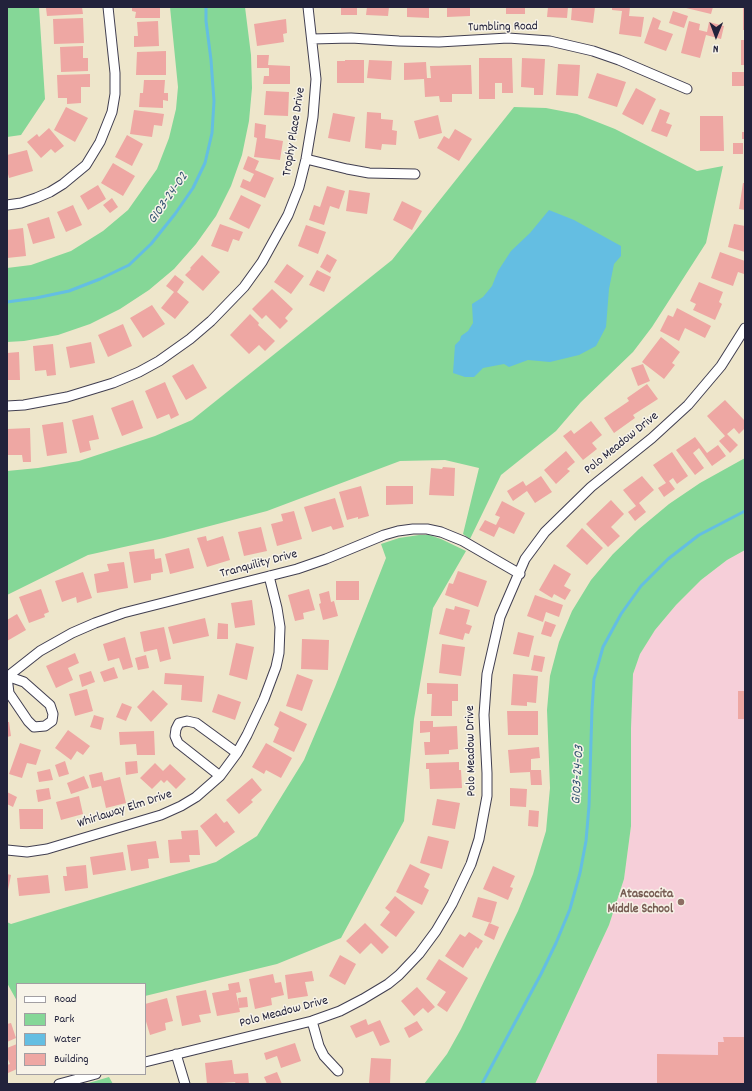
<!DOCTYPE html>
<style>
body{margin:0}
#map{position:relative;width:752px;height:1091px;overflow:hidden;background:#eee6cb;font-family:Dekko,sans-serif}
canvas{display:block}
.frame{position:absolute;inset:0;border:8px solid #22223b;pointer-events:none}
.legend{position:absolute;left:16px;top:983px;width:130px;height:92px;box-sizing:border-box;background:#f7f3e8;border:1px solid #a29fa3;margin:0;padding:5px 7px;list-style:none;font-size:12px;color:#22223b}
.legend li{display:flex;align-items:center;gap:8px;height:20px}
.legend b{width:20px;border:1px solid #a29fa3}
.north{position:absolute;left:696px;top:16px;width:40px;height:40px;-webkit-text-stroke:3px #f7f3e8;paint-order:stroke;rotate:181deg;font-size:11px;font-weight:700;line-height:16px;text-align:center;color:#22223b}
.north::after{content:'';display:block;margin:auto;width:14px;height:18px;background:#22223b;clip-path:polygon(50% 0,100% 100%,50% 72%,0 100%)}
</style>
<div id="map">
<canvas width="752" height="1091"></canvas>
<div class="frame"></div>
<ul class="legend">
<li><b style="height:5px;background:#fff"></b>Road</li>
<li><b style="height:11px;background:#85d797"></b>Park</li>
<li><b style="height:11px;background:#64bee2"></b>Water</li>
<li><b style="height:11px;background:#eea7a3"></b>Building</li>
</ul>
<div class="north">N</div>
</div>
<script>
const ctx = document.querySelector('canvas').getContext('2d');
ctx.lineJoin = 'round';
function paint(path, color) { ctx.fillStyle = color; ctx.fill(path, 'evenodd'); }
const shape = rows => new Path2D(rows.map(r => 'M' + r).join(''));
function stroke(path, color, width, dash) { ctx.strokeStyle = color; ctx.lineWidth = width; ctx.lineCap = dash ? 'butt' : 'round'; ctx.setLineDash(dash || []); ctx.stroke(path); }
function write(font, color, halo, rows, align = 'center') {
  ctx.font = font + ' Dekko,sans-serif'; ctx.lineWidth = 3; ctx.setLineDash([]); ctx.textBaseline = 'middle'; ctx.strokeStyle = halo; ctx.fillStyle = color; for (const [text, x, y, turn = 0] of rows) {
    ctx.save(); ctx.translate(x, y); ctx.rotate((+turn || 0) * Math.PI / 180); ctx.textAlign = isNaN(turn) ? turn : align; if (halo) ctx.strokeText(text, 0, 0); ctx.fillText(text, 0, 0); ctx.restore();
  }
}
const built = shape([
 [745,550,745,1084,535,1084,609,925,624,879,631,826,631,698,633,674,640,654,655,630,676,605,701,580,727,560]
]);
const green = shape([
 [7,7,39,7,45,99,21,135,7,137],
 [170,7,245,7,251,55,252,88,249,121,242,155,231,186,216,216,196,244,174,269,149,290,120,309,90,324,58,335,24,341,7,342,7,268,31,265,71,251,103,231,128,210,157,169,169,138,176,109,178,87],
 [514,107,546,108,577,114,615,129,697,171,723,166,706,243,652,327,633,352,581,402,556,431,501,475,470,539,463,534,479,468,445,460,400,461,267,511,164,538,88,555,7,595,7,471,38,468,79,461,155,436,192,420,392,260],
 [745,458,745,550,727,560,701,580,676,605,655,630,640,654,633,674,631,728,631,826,624,879,609,925,535,1084,424,1084,447,1054,461,1029,518,911,533,874,546,831,550,788,547,710,550,676,559,642,572,611,591,580,613,554,639,529,669,504,700,483],
 [419,535,429,535,441,539,466,551,433,608,414,719,404,821,341,938,277,964,145,996,145,984,17,984,17,1001,7,983,7,922,11,924,216,862,257,836,304,760,335,687,386,558,381,544,399,538],
 [109,1077,113,1084,85,1084]
]);
const water = shape([
 [549,210,574,220,621,246,621,256,614,264,609,289,606,327,596,346,579,355,550,362,528,360,509,367,504,364,483,368,474,377,465,377,453,373,455,345,460,340,461,336,468,331,473,323,472,304,483,297,492,286,498,271,511,251,530,233]
]);
const stream = shape([
 [7,302,36,298,69,291,100,279,129,265,151,244,175,214,193,188,205,163,212,133,214,101,211,60,206,21,206,7],
 [482,1084,541,974,556,943,570,909,580,873,586,841,589,806,592,709,594,679,603,647,621,614,641,586,668,559,699,535,745,511]
]);
const building = shape([
 [56,7,82,7,83,14,47,16,46,8],
 [132,7,160,7,160,18,135,18,136,12,132,11],
 [341,7,357,7,357,15,341,15],
 [367,7,389,7,388,16,366,15],
 [407,7,429,7,429,18,407,17],
 [447,7,470,7,470,16,447,17],
 [506,7,525,7,525,14,506,14],
 [548,7,568,7,567,18,547,17],
 [572,7,595,7,593,23,571,20],
 [612,7,630,7,629,16,644,17,641,37,619,34,622,11,612,10],
 [682,7,713,7,711,14],
 [743,7,745,7,745,30,743,30],
 [673,11,688,16,684,28,669,23],
 [653,17,661,21,658,29,673,34,666,51,644,43],
 [83,18,84,43,54,44,53,19],
 [286,19,287,33,283,34,284,42,257,46,254,24],
 [158,21,159,46,134,47,134,36,138,36,137,22],
 [689,21,700,24,699,30,707,32,709,22,724,26,721,39,706,35,700,58,681,53],
 [741,40,745,40,745,65,741,65],
 [83,46,83,58,88,58,88,71,61,72,60,47],
 [166,51,166,75,136,75,137,52],
 [257,55,269,55,268,65,290,66,290,84,263,84,264,76,269,76,269,68,257,68],
 [479,58,512,58,513,93,502,93,502,83,495,83,495,99,479,99],
 [522,58,545,59,543,95,534,95,534,88,521,87],
 [345,60,364,60,364,83,337,83,337,61,345,61],
 [369,60,392,61,391,80,367,78],
 [426,62,427,78,431,78,430,66,471,65,472,94,452,94,452,102,440,102,439,96,425,97,424,79,404,80,404,63],
 [558,64,580,65,578,96,556,95],
 [732,72,744,72,744,86,732,86],
 [597,73,626,82,617,107,588,98],
 [90,74,90,87,81,87,81,103,67,104,67,98,58,98,57,75],
 [144,80,165,80,164,93,168,93,168,101,163,100,163,108,139,107,140,93,143,93],
 [636,88,656,99,643,125,622,114],
 [266,91,289,92,288,116,264,115],
 [66,107,88,118,75,142,54,130],
 [660,109,670,113,666,123,672,125,667,137,651,131],
 [134,110,164,114,162,126,154,125,152,137,130,134],
 [367,112,381,113,381,119,393,120,392,130,397,131,396,145,382,144,381,150,365,148],
 [333,113,355,117,350,142,328,138],
 [438,115,442,133,419,139,414,121],
 [700,116,723,116,724,151,700,151],
 [255,123,266,125,265,138,283,141,280,160,254,157,257,138,254,137],
 [49,128,64,146,55,153,51,149,41,158,27,142,37,134,39,137],
 [455,129,472,139,459,161,437,148,444,136,449,139],
 [742,132,745,132,745,139,742,139],
 [127,135,143,144,132,166,115,157],
 [733,143,743,143,743,154,733,154],
 [27,150,33,171,9,178,7,170,7,155],
 [248,156,259,161,255,170,274,178,265,198,240,187,243,179,250,182,254,174,243,169],
 [113,163,135,176,123,196,101,183],
 [743,183,745,183,745,210,739,209],
 [98,185,106,199,88,210,80,196],
 [327,186,345,191,339,209,330,206,324,225,309,220,314,205,320,207],
 [349,190,370,193,367,214,346,211],
 [241,195,261,205,249,229,229,219],
 [112,198,118,207,110,213,103,205],
 [402,201,422,211,412,230,393,220],
 [73,205,82,225,66,232,57,212],
 [49,217,55,238,33,244,27,224],
 [220,224,243,232,239,241,233,239,228,252,211,246],
 [734,224,745,226,745,252,728,247],
 [306,225,326,232,318,254,298,246],
 [23,228,26,256,7,258,7,230],
 [720,252,745,261,744,274,738,272,733,286,711,278],
 [327,254,337,260,330,273,320,267],
 [202,255,220,272,203,291,185,275,191,269,190,268],
 [287,264,304,276,291,294,274,282],
 [317,270,331,277,324,292,309,285],
 [175,275,184,282,177,292,189,302,175,319,161,308,174,292,166,286],
 [699,282,723,292,719,302,722,304,715,320,693,310,696,304,690,301],
 [272,289,293,309,285,318,288,321,280,329,266,315,262,319,252,309],
 [152,305,165,324,143,338,130,318],
 [677,308,711,326,705,338,685,328,679,341,660,331,668,315,673,317],
 [250,314,259,323,258,325,275,341,265,351,259,345,249,354,230,335],
 [123,324,132,346,108,357,98,335],
 [661,337,680,352,672,363,675,365,664,379,642,362],
 [91,342,95,363,70,368,66,347],
 [53,344,56,375,47,376,46,370,35,371,33,346],
 [19,352,20,380,7,380,7,353],
 [193,364,207,388,186,400,172,376],
 [643,364,650,381,638,386,631,368],
 [165,382,179,415,171,419,169,414,157,419,145,391],
 [647,384,658,399,633,415,635,418,614,433,604,418,629,401,627,398],
 [133,400,143,428,122,436,111,408],
 [725,400,745,421,745,428,739,434,734,428,727,434,738,445,730,453,719,441,725,436,707,416],
 [93,415,99,439,89,441,91,450,80,453,72,420],
 [591,421,602,435,592,443,597,449,583,460,563,436,571,430,574,434],
 [63,422,67,453,47,456,42,425],
 [30,428,31,462,23,462,22,455,8,455,7,429],
 [695,437,707,453,718,445,726,456,712,466,699,448,693,453,704,468,695,475,676,450],
 [566,451,575,462,567,469,570,471,556,484,544,470],
 [672,452,688,476,677,484,673,478,669,481,675,489,664,497,658,488,666,483,653,465],
 [443,467,455,468,454,496,429,495,431,468,442,469],
 [541,476,552,492,535,503,527,491,513,501,507,491,523,481,526,486],
 [642,476,654,490,639,503,646,512,635,521,628,512,636,506,623,490],
 [361,486,369,516,358,519,358,517,347,520,339,492],
 [386,486,413,486,413,504,386,505],
 [335,498,344,527,333,530,331,526,312,532,304,507],
 [611,500,624,514,611,527,620,536,608,547,586,524],
 [502,501,525,513,514,534,499,527,494,537,479,530,485,520,496,525,500,517,495,515],
 [294,511,302,539,277,546,271,524,283,521,281,514],
 [261,527,267,551,244,556,238,532],
 [582,528,603,548,587,565,566,546],
 [206,536,207,541,223,536,230,560,207,567,197,538],
 [189,548,194,568,170,574,165,554],
 [154,549,155,559,161,558,163,572,151,574,151,580,134,583,129,552],
 [124,562,128,588,97,593,94,574,109,571,107,564],
 [554,564,571,574,564,586,571,590,565,600,554,594,552,598,539,590],
 [458,571,487,581,478,607,445,595,449,583,453,584],
 [83,572,92,598,77,603,76,597,62,602,55,581],
 [336,581,359,581,359,600,336,600],
 [41,589,49,612,44,614,45,617,29,623,19,597],
 [309,589,315,610,303,613,304,619,295,621,288,595],
 [329,591,331,602,334,601,338,616,323,620,319,604,321,603,319,594],
 [535,595,563,605,559,617,546,612,543,622,527,616],
 [252,600,255,625,235,628,231,603],
 [455,606,470,610,466,624,472,626,469,634,465,633,463,640,439,634,446,608,454,610],
 [17,614,26,630,7,641,7,620],
 [205,618,209,636,173,644,168,627],
 [545,621,556,625,551,637,541,634],
 [218,623,228,624,228,639,217,639],
 [164,627,171,659,160,662,157,649,144,652,140,632],
 [518,632,534,636,529,657,513,654],
 [125,637,133,667,123,670,119,658,108,661,103,644],
 [302,639,329,640,328,670,301,669],
 [236,643,254,647,247,680,229,675],
 [442,644,465,647,461,676,439,673],
 [75,653,79,663,68,668,73,680,56,688,46,666],
 [146,655,149,668,138,670,135,658],
 [534,655,545,657,542,672,531,670],
 [114,667,118,678,104,682,100,672],
 [91,671,95,682,82,687,79,675],
 [165,673,204,676,202,702,181,700,182,685,164,684],
 [297,674,313,680,302,711,286,706],
 [513,674,538,676,536,703,527,702,527,706,511,705],
 [427,683,458,684,458,701,452,701,452,716,431,716,432,694,427,694],
 [87,689,93,711,75,716,69,694],
 [153,690,168,704,151,722,137,707],
 [738,691,745,691,745,719,738,719],
 [218,694,241,702,235,720,212,712],
 [122,703,132,707,126,721,116,717],
 [280,711,307,724,294,752,273,742,279,728,274,725],
 [507,711,538,711,538,735,508,735],
 [94,715,104,718,101,730,90,727],
 [420,721,433,721,433,727,457,726,458,749,449,750,449,754,425,755,424,742,430,742,430,732,420,733],
 [7,722,9,722,11,736,7,737],
 [68,730,90,746,83,755,77,751,71,760,55,748],
 [154,731,155,755,137,755,136,744,120,745,119,732],
 [20,743,41,750,36,765,27,763,22,778,9,774],
 [266,743,292,758,281,778,266,770,264,774,252,767],
 [539,747,540,758,531,759,531,770,541,770,542,785,531,785,530,772,510,773,508,750],
 [65,761,69,774,59,777,55,765],
 [137,761,138,773,126,775,125,762],
 [459,762,459,770,461,770,462,788,430,789,429,769,426,769,426,763],
 [155,763,163,771,170,764,186,779,176,789,167,780,164,783,161,780,152,789,140,778],
 [50,769,53,780,39,782,37,772],
 [102,772,104,781,120,777,126,803,106,808,101,786,92,788,89,775],
 [84,776,89,788,71,794,67,783],
 [252,778,262,790,251,800,253,802,239,814,226,800],
 [49,788,51,799,38,802,36,790],
 [510,788,527,789,526,807,510,806],
 [7,792,17,797,13,807,7,804],
 [79,796,83,814,61,820,56,802],
 [437,799,460,803,455,829,432,825],
 [19,809,43,809,43,829,20,829],
 [529,810,539,811,538,827,528,826],
 [216,813,224,823,227,821,235,832,216,847,200,826],
 [198,830,200,855,189,855,190,862,170,863,168,840,182,839,181,831],
 [428,836,449,841,442,869,420,863],
 [156,841,159,858,148,859,149,868,131,871,127,845],
 [123,852,126,870,93,875,90,857],
 [410,864,430,874,424,887,429,890,422,905,396,892],
 [86,865,88,888,65,891,63,876,67,876,66,867],
 [493,866,515,876,510,887,513,888,508,900,483,889],
 [7,874,11,875,8,890,7,890],
 [48,875,50,893,19,896,17,878],
 [395,896,415,912,396,937,380,925,390,912,385,908],
 [478,897,497,902,491,923,472,917],
 [365,923,389,947,382,954,371,943,360,954,346,941],
 [489,923,499,927,494,940,484,935],
 [469,932,483,941,478,949,476,947,463,968,445,956,460,934,465,937],
 [340,955,356,964,345,985,329,976],
 [439,959,468,978,447,1012,437,1005,446,992,426,979],
 [312,971,314,981,305,982,308,996,288,999,285,975],
 [273,974,275,983,281,982,284,995,271,998,272,1005,255,1009,249,979],
 [239,982,241,992,236,993,240,1012,217,1016,212,993,229,990,228,984],
 [417,987,435,1007,428,1013,423,1008,414,1016,401,1001],
 [206,990,211,1013,199,1015,201,1022,182,1026,176,996],
 [247,997,248,1007,239,1008,238,998],
 [167,998,173,1021,165,1023,166,1030,150,1035,145,1018,145,1004],
 [366,1019,368,1025,380,1020,390,1042,380,1046,373,1031,356,1038,350,1026],
 [417,1021,423,1030,409,1038,404,1028],
 [11,1023,16,1038,7,1042,7,1024],
 [723,1037,745,1037,745,1084,657,1084,657,1054,718,1055,718,1042,724,1042],
 [295,1043,301,1061,281,1068,277,1056,266,1060,264,1053],
 [17,1044,17,1069,8,1073,7,1065,10,1064,7,1057,7,1048],
 [371,1058,391,1059,390,1084,369,1083],
 [232,1060,234,1074,248,1073,249,1084,236,1084,235,1082,207,1084,205,1063],
 [277,1072,282,1084,267,1084,264,1077]
]);
const street = shape([
 [312,39,351,38,399,41,439,42,508,38,550,41,593,51,619,60,687,89],
 [306,159,347,169,369,173,415,174],
 [7,205,21,203,36,198,50,192,63,184,86,165,100,142,112,112,115,94,115,73,108,7],
 [7,406,24,405,67,397,113,383,139,372,159,361,190,339,211,321,244,287,262,262,288,215,299,187,306,159,313,117,316,79,308,7],
 [7,676,24,682,50,705,53,714,52,721,45,726,34,727,28,721,9,693,7,677],
 [7,677,40,651,72,633,95,623,123,613,297,569,326,559,384,535,398,531,413,529,427,529,441,532,463,541,520,574],
 [220,776,178,743,175,736,176,729,179,723,187,721,196,723,237,753],
 [7,850,27,852,47,849,161,815,181,806,196,797,220,776,237,753,247,735,264,699,276,667,279,653,280,627,277,608,269,576],
 [312,1021,319,1046,324,1056,338,1071],
 [176,1054,185,1084],
 [145,1062,312,1021,340,1011,363,999,388,984,399,975,419,954,436,931,452,904,471,864,479,839,487,796,487,773,484,715,487,674,500,617,525,559,545,532,591,487,652,438,688,405,721,366,745,328],
 [59,1084,96,1074]
]);
const markers = [
 [681,902,4,"#8d6e63"]
];
const streetNames = [
 ["Tumbling Road",503,28,-1],
 ["Trophy Place Drive",295,132,-81],
 ["Polo Meadow Drive",622,444,-39],
 ["Tranquility Drive",259,565,-15],
 ["Polo Meadow Drive",472,751,-91],
 ["Whirlaway Elm Drive",125,810,-18],
 ["Polo Meadow Drive",284,1013,-15]
];
const educationNames = [
 ["Atascocita",673,895],
 ["Middle School",673,910]
];
const waterNames = [
 ["G103-24-02",169,199,-55],
 ["G103-24-03",579,775,-87]
];
paint(built, '#f6cfd9');
paint(green, '#85d797');
paint(water, '#64bee2');
stroke(stream, '#64bee2', 3);
paint(building, '#eea7a3');
stroke(street, '#413f51', 11);
stroke(street, '#fff', 9);
for (const [x, y, r, color] of markers) { const dot = new Path2D(); dot.arc(x, y, r, 0, 2 * Math.PI); ctx.fillStyle = color; ctx.fill(dot); stroke(dot, '#f7f3e8', 1.5); }
write('13px', '#22223b', '#f7f3e8', streetNames);
write('bold 13px', '#785e54', '#f7f3e8', educationNames, 'right');
write('italic 14px', '#395975', '#f7f3e8', waterNames);
</script>
